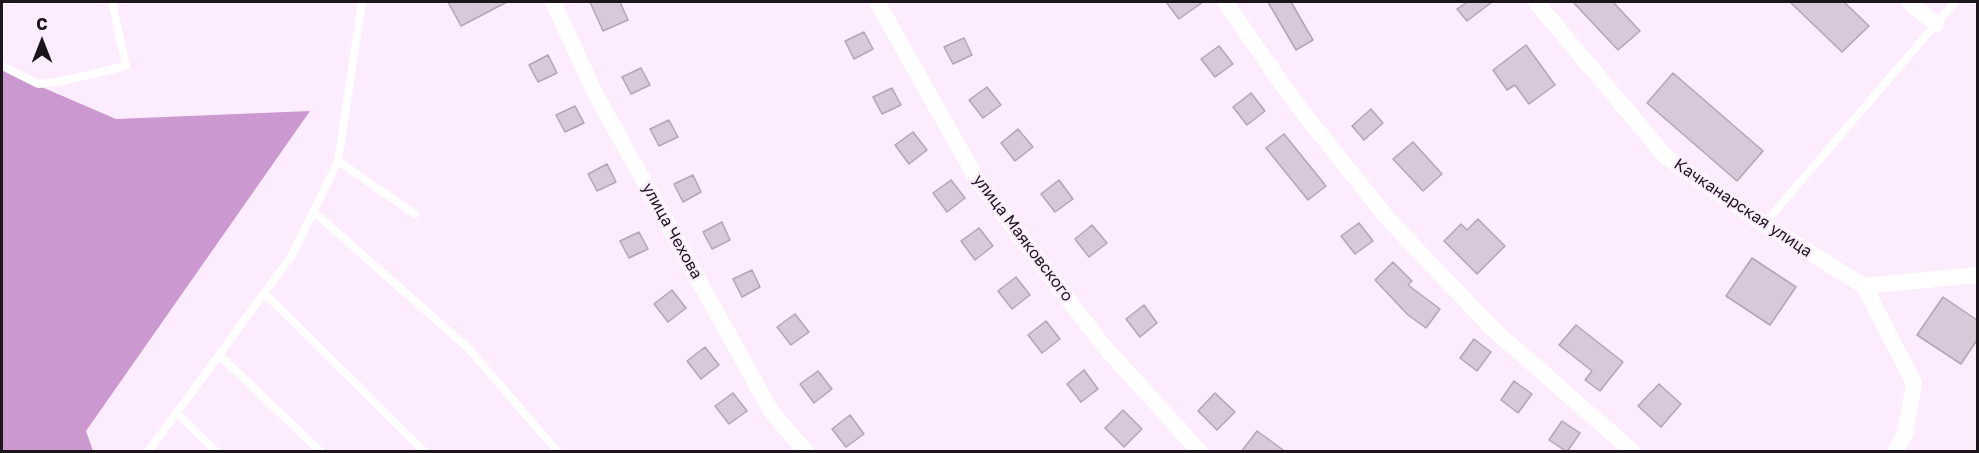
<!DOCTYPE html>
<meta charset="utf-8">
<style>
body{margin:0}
#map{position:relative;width:1979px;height:453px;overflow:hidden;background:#fdecfe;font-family:"Golos Text",sans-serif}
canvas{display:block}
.frame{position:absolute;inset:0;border:3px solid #1c161c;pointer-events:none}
.north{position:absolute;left:12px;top:12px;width:60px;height:60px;-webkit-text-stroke:4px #fdecfe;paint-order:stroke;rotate:0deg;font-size:16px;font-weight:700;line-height:24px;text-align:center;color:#1c161c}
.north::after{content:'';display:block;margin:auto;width:21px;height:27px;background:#1c161c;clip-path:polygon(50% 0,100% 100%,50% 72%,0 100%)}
</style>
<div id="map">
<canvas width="1979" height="453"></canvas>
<div class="frame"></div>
<div class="north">С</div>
</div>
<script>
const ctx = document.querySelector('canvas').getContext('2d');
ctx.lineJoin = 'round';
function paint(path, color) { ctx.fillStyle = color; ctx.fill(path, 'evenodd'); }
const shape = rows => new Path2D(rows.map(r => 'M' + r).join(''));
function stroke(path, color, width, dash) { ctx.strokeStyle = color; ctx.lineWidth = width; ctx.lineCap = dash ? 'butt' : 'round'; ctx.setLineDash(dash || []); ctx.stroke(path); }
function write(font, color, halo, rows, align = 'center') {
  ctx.font = font + ' "Golos Text",sans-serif'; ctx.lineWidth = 5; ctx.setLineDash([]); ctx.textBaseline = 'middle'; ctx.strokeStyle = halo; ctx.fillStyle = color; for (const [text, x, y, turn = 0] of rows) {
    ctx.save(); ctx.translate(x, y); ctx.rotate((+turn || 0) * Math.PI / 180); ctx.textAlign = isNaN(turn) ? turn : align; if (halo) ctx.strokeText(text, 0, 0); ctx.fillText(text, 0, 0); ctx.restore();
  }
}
const forest = shape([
 [2,70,116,119,310,111,86,431,93,451,2,451]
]);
const building = shape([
 [448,2,507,2,461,26,448,2],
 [590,2,620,2,628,20,603,31,590,2],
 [1166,2,1203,2,1179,19,1166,2],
 [1268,2,1291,2,1313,40,1296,50,1268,2],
 [1467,2,1492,2,1467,21,1457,9,1467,2],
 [1573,2,1613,2,1640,31,1618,50,1573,2],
 [1790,2,1844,2,1869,26,1842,52,1790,2],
 [864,32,873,49,854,59,845,41,864,32],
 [964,38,972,55,953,64,944,47,964,38],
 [1526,45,1555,85,1529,104,1515,85,1507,90,1493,70,1526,45],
 [1219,46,1233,64,1215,77,1201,59,1219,46],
 [548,55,557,73,538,82,529,65,548,55],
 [641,68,650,85,631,94,622,77,641,68],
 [1673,73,1763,151,1737,181,1647,103,1673,73],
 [987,87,1001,105,983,118,969,100,987,87],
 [892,88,901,105,882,114,873,97,892,88],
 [1251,93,1265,111,1247,125,1233,107,1251,93],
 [575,106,584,123,565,132,556,115,575,106],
 [1371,109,1383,123,1364,140,1352,126,1371,109],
 [669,120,678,137,659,146,650,129,669,120],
 [1018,129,1033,147,1015,161,1001,143,1018,129],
 [913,132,927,150,909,164,895,145,913,132],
 [1284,134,1326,186,1308,200,1266,148,1284,134],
 [1413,142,1442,174,1423,191,1393,159,1413,142],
 [607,164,616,182,597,191,588,174,607,164],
 [693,175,701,192,683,202,674,184,693,175],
 [951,180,965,198,947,212,933,193,951,180],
 [1059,180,1073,199,1055,212,1041,194,1059,180],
 [1478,219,1505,246,1477,274,1444,241,1461,224,1467,230,1478,219],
 [722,222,730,240,712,249,703,232,722,222],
 [1359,223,1373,241,1355,254,1341,236,1359,223],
 [1092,225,1107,243,1089,257,1075,239,1092,225],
 [979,228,993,246,975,260,961,241,979,228],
 [639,232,648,249,629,258,620,241,639,232],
 [1752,258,1796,287,1770,325,1726,296,1752,258],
 [1393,262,1412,281,1408,285,1440,309,1426,328,1408,315,1375,280,1393,262],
 [752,270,760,287,742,297,733,279,752,270],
 [1016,277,1030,295,1012,309,998,291,1016,277],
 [672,290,686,308,668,322,654,304,672,290],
 [1943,297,1977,320,1977,340,1961,364,1917,335,1943,297],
 [1144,305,1157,323,1140,337,1126,319,1144,305],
 [795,314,809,332,791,345,777,327,795,314],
 [1046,321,1060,339,1042,353,1028,335,1046,321],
 [1576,325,1623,362,1600,391,1585,380,1592,371,1559,345,1576,325],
 [1474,339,1491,352,1477,371,1460,358,1474,339],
 [705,347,719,365,701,379,687,361,705,347],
 [1084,370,1098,389,1081,402,1067,384,1084,370],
 [818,371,832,389,814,403,800,384,818,371],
 [1514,381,1532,394,1518,413,1501,400,1514,381],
 [1659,384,1681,404,1661,427,1638,406,1659,384],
 [733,393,747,411,729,424,715,406,733,393],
 [1215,393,1235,412,1217,430,1198,411,1215,393],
 [1123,410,1142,429,1124,447,1105,428,1123,410],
 [850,415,864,434,846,447,832,429,850,415],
 [1562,421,1580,433,1567,452,1549,440,1562,421],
 [1257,431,1286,452,1241,452,1257,431]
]);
const lane = shape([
 [2,66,38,84,58,82,126,66,112,2],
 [338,161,415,214],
 [314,212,468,348,558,452],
 [1764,224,1955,2],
 [264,293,425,452],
 [219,355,321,452],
 [177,413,217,452],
 [148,452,292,255,338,161,362,2]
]);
const street = shape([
 [553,2,595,93,771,411,806,452],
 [877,2,978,181,1103,345,1200,452],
 [1225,2,1294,101,1388,219,1493,329,1633,452],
 [1536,2,1666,157,1764,224,1864,286,1978,275],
 [1909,2,1936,24],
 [1864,286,1914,383,1905,434,1895,452]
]);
const streetNames = [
 ["Качканарская улица",1743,208,34],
 ["улица Чехова",672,231,61],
 ["улица Маяковского",1023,238,53]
];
paint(forest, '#cb98d0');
paint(building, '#d8c8da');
stroke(building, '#b4a4b5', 1.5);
stroke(lane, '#fff', 8);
stroke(street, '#fff', 16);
write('16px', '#1c161c', '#fdecfe', streetNames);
</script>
